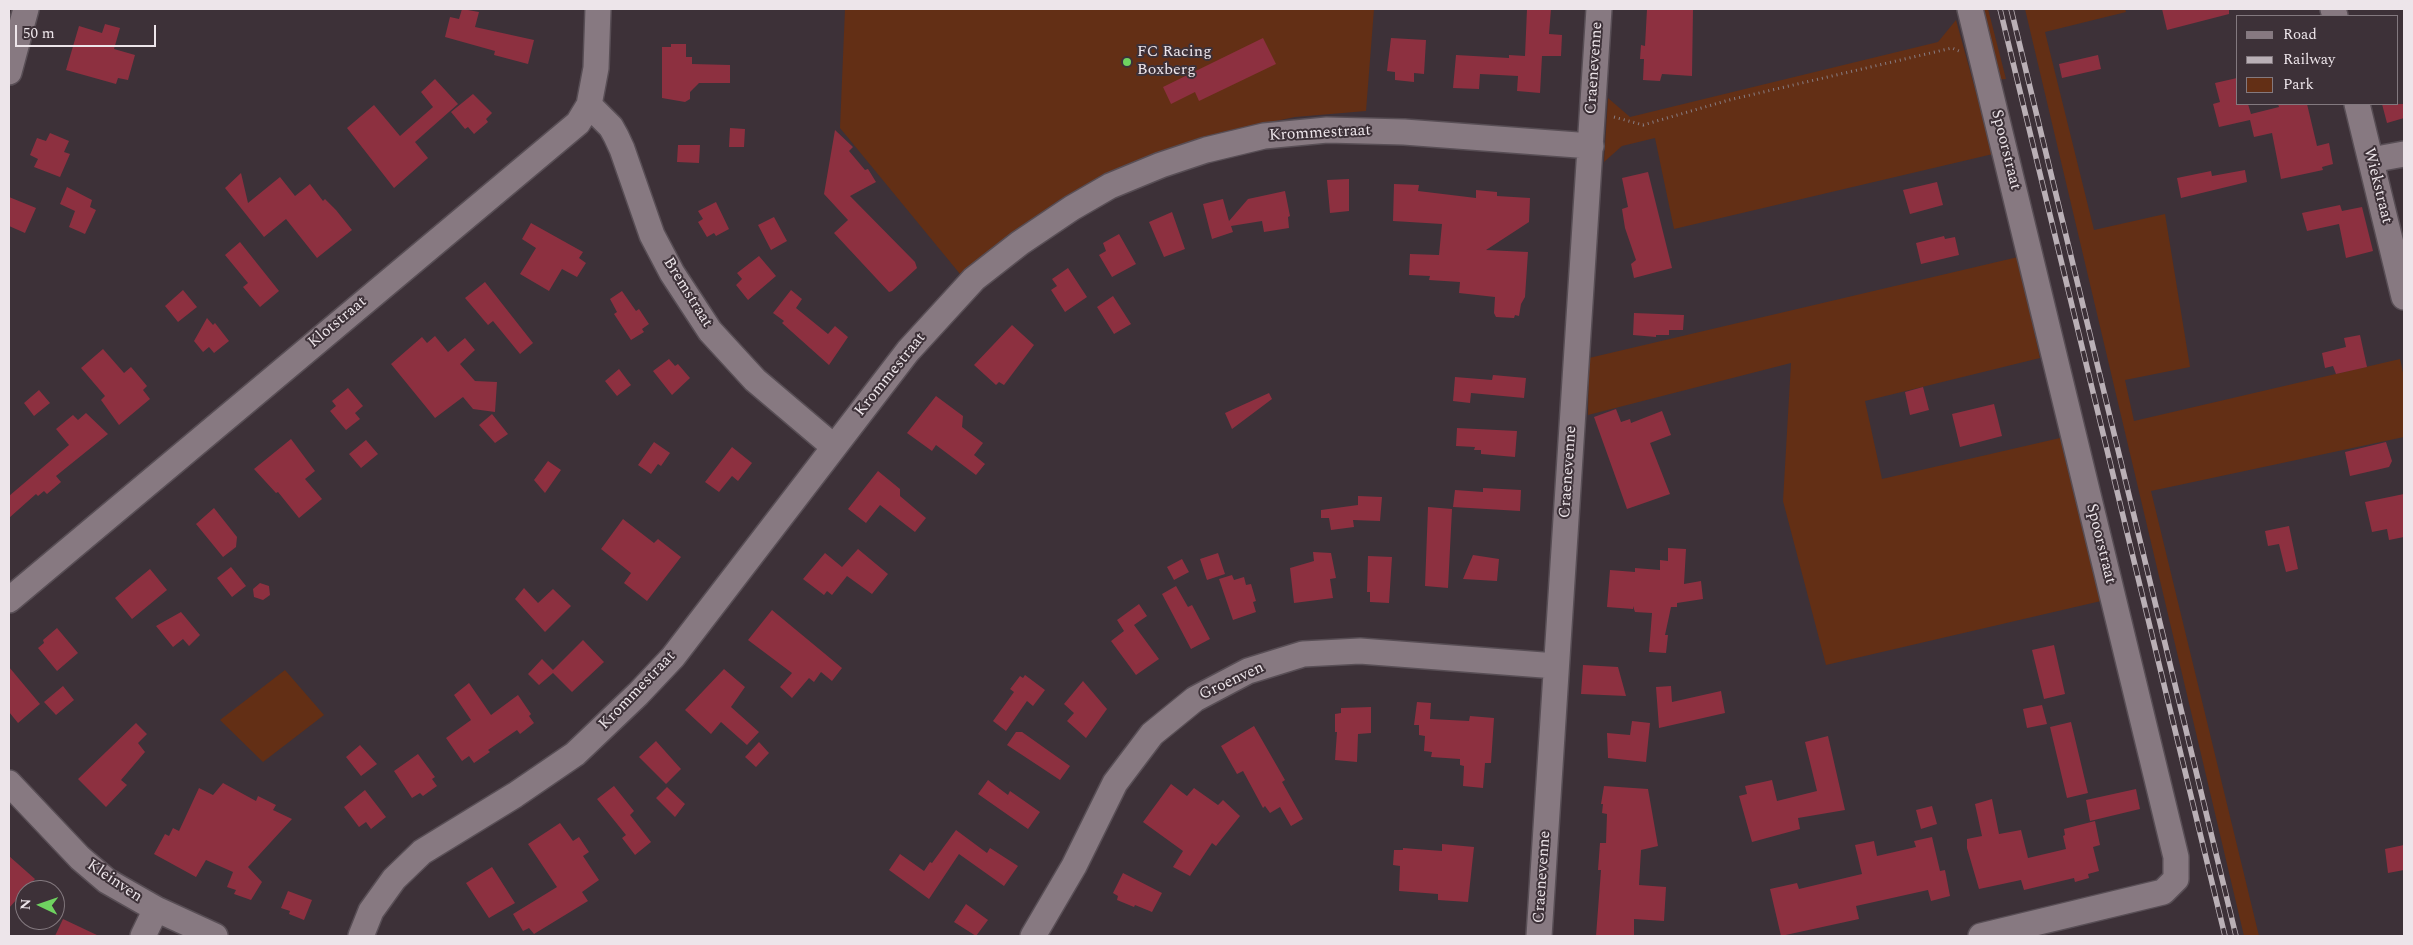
<!DOCTYPE html>
<style>
body{margin:0}
#map{position:relative;width:2413px;height:945px;overflow:hidden;background:#3d3138;font-family:Spectral,serif}
canvas{display:block}
.frame{position:absolute;inset:0;border:10px solid #ede5ea;pointer-events:none}
.legend{position:absolute;left:2236px;top:15px;width:162px;height:90px;box-sizing:border-box;background:#3d3138;border:1px solid #83797f;margin:0;padding:6px 9px;list-style:none;font-size:15px;color:#ede5ea}
.legend li{display:flex;align-items:center;gap:10px;height:25px}
.legend b{width:25px;border:1px solid #83797f}
.north{position:absolute;left:15px;top:880px;width:50px;height:50px;box-sizing:border-box;background:#3d3138;border:1px solid #83797f;border-radius:50%;rotate:273deg;font-size:14px;font-weight:700;line-height:20px;text-align:center;color:#ede5ea}
.north::after{content:'';display:block;margin:auto;width:18px;height:22px;background:#6fd360;clip-path:polygon(50% 0,100% 100%,50% 72%,0 100%)}
.scale{position:absolute;left:15px;top:25px;width:141px;height:22px;box-sizing:border-box;border:2px solid #ede5ea;border-top:0;padding-left:6px;font-size:15px;line-height:18px;white-space:nowrap;color:#ede5ea;-webkit-text-stroke:4px #3d3138;paint-order:stroke}
</style>
<div id="map">
<canvas width="2413" height="945"></canvas>
<div class="frame"></div>
<ul class="legend">
<li><b style="height:6px;background:#877981"></b>Road</li>
<li><b style="height:6px;background:#bab0b6"></b>Railway</li>
<li><b style="height:14px;background:#632f15"></b>Park</li>
</ul>
<div class="north">N</div>
<div class="scale">50 m</div>
</div>
<script>
const ctx = document.querySelector('canvas').getContext('2d');
ctx.lineJoin = 'round';
function paint(path, color) { ctx.fillStyle = color; ctx.fill(path, 'evenodd'); }
const shape = rows => new Path2D(rows.map(r => 'M' + r).join(''));
function stroke(path, color, width, dash) { ctx.strokeStyle = color; ctx.lineWidth = width; ctx.lineCap = dash ? 'butt' : 'round'; ctx.setLineDash(dash || []); ctx.stroke(path); }
function write(font, color, halo, rows, align = 'center') {
  ctx.font = font + ' Spectral,serif'; ctx.lineWidth = 4; ctx.setLineDash([]); ctx.textBaseline = 'middle'; ctx.strokeStyle = halo; ctx.fillStyle = color; for (const [text, x, y, turn = 0] of rows) {
    ctx.save(); ctx.translate(x, y); ctx.rotate((+turn || 0) * Math.PI / 180); ctx.textAlign = isNaN(turn) ? turn : align; if (halo) ctx.strokeText(text, 0, 0); ctx.fillText(text, 0, 0); ctx.restore();
  }
}
const green = shape([
 [845,9,1374,9,1366,111,1295,117,1222,132,1119,170,1059,200,960,274,840,128],
 [1975,9,1988,9,2006,79,1993,80],
 [2025,9,2125,9,2126,12,2045,32,2094,230,2165,214,2190,367,2125,380,2134,421,2400,359,2404,377,2404,437,2151,491,2259,936,2244,936],
 [1956,20,1993,154,1674,229,1655,138,1622,146,1604,162,1608,98,1630,117,1938,42],
 [2018,257,2040,358,1865,401,1882,479,2060,438,2101,601,1826,665,1783,501,1791,363,1588,415,1589,358],
 [285,670,324,715,263,762,220,720]
]);
const building = shape([
 [462,9,479,12,475,27,534,40,528,64,494,55,495,51,445,37,450,17,459,19],
 [1527,9,1551,9,1549,34,1562,35,1561,56,1542,56,1540,93,1517,91,1518,76,1480,74,1479,89,1453,88,1456,55,1509,58,1509,55,1525,56],
 [1647,9,1693,9,1692,76,1662,74,1660,81,1643,80,1644,59,1640,59,1641,45,1645,46],
 [2162,9,2229,9,2229,14,2167,30],
 [105,24,120,28,114,49,135,55,128,80,118,78,116,84,66,70,79,26,102,33],
 [1263,38,1276,64,1199,101,1195,92,1171,104,1163,87],
 [1391,38,1426,40,1424,74,1414,73,1414,82,1395,80,1395,72,1387,71],
 [671,44,686,44,686,57,692,57,692,64,730,65,730,83,699,83,690,92,690,99,685,102,662,98,662,47,671,47],
 [2098,55,2101,69,2062,78,2059,64],
 [2237,78,2237,104,2248,104,2251,114,2279,107,2278,104,2307,104,2317,146,2329,143,2333,164,2322,167,2323,170,2281,179,2272,133,2254,137,2250,120,2219,127,2213,104,2220,102,2215,83],
 [435,79,458,104,415,142,428,158,394,188,347,128,374,105,400,136,433,107,421,92],
 [473,94,492,113,486,119,488,122,474,134,468,127,465,129,451,112],
 [2382,104,2404,104,2404,118,2387,123],
 [730,128,745,129,744,147,729,147],
 [835,130,853,147,849,151,865,170,868,169,876,182,850,196,915,262,917,268,892,291,889,292,834,233,848,220,824,194],
 [50,133,69,141,64,152,70,154,60,177,34,167,38,159,30,155,37,138,46,141],
 [678,145,700,145,699,163,677,162],
 [2245,170,2247,182,2181,198,2177,178,2211,171,2212,176],
 [1648,172,1672,268,1634,278,1631,264,1636,260,1625,228,1622,209,1628,207,1622,178],
 [241,173,248,203,280,177,295,196,310,184,323,201,325,199,336,210,352,230,317,258,286,219,264,237,225,188],
 [1349,179,1349,211,1330,213,1327,180],
 [1937,182,1943,205,1910,214,1903,190],
 [1394,184,1419,185,1418,191,1476,198,1476,190,1497,192,1497,196,1530,198,1529,222,1486,250,1528,252,1525,297,1521,304,1519,316,1515,315,1514,318,1496,317,1494,313,1495,297,1459,293,1460,282,1429,280,1430,276,1409,275,1410,254,1439,255,1442,224,1393,221],
 [67,187,92,200,90,207,96,210,85,234,69,227,75,211,60,204],
 [1285,191,1290,216,1288,217,1289,228,1264,232,1262,221,1231,226,1233,232,1212,239,1203,204,1223,199,1229,221,1248,199],
 [9,197,36,208,25,233,9,226],
 [716,202,729,229,716,236,714,233,707,237,698,222,703,219,698,211],
 [2340,205,2342,211,2362,207,2373,251,2346,258,2339,224,2307,231,2302,213],
 [1172,212,1185,249,1164,257,1149,222],
 [774,217,787,241,771,250,758,225],
 [531,223,583,252,579,258,586,263,577,277,562,269,549,291,520,274,536,248,522,239],
 [1119,234,1136,264,1112,277,1099,255,1106,251,1103,243],
 [1944,236,1945,239,1955,237,1959,255,1921,264,1916,243],
 [240,242,279,291,260,307,243,287,248,283,225,255],
 [759,256,776,276,748,300,736,285,742,279,737,273],
 [1068,268,1087,297,1065,312,1051,290,1057,286,1052,279],
 [485,282,533,343,520,354,493,321,488,325,465,298],
 [183,290,197,307,178,322,165,306],
 [791,290,802,299,796,308,828,334,835,326,848,337,829,365,782,323,784,321,773,313],
 [622,291,636,311,639,309,649,324,642,329,644,332,631,340,614,314,617,312,610,299],
 [1113,296,1131,324,1114,334,1097,307],
 [1634,313,1684,315,1683,330,1669,330,1669,335,1656,335,1656,337,1633,335],
 [207,318,213,325,215,323,229,341,214,353,209,347,203,352,194,341],
 [1012,325,1034,345,1004,385,999,382,996,385,974,365],
 [2360,335,2367,367,2336,374,2333,366,2325,368,2322,353,2346,347,2344,338],
 [435,336,448,352,465,338,475,350,460,364,475,381,497,382,495,412,473,409,463,397,435,418,391,364,422,337,427,343],
 [103,349,124,373,131,367,147,386,143,390,150,399,119,425,101,400,105,396,81,368],
 [669,359,675,366,678,364,690,378,672,395,653,371],
 [619,369,631,385,617,396,605,381],
 [1493,375,1526,378,1524,398,1471,393,1470,403,1453,401,1455,377,1492,380],
 [1923,387,1929,410,1910,415,1905,392],
 [348,388,363,406,355,413,360,419,346,430,330,411,336,406,332,401],
 [39,390,50,403,34,416,24,403],
 [1269,393,1272,399,1232,429,1225,413],
 [936,396,963,416,962,427,983,443,974,455,985,464,976,475,936,445,932,451,907,433],
 [1994,404,2002,436,1960,447,1952,414],
 [1616,409,1621,422,1630,419,1631,423,1662,411,1671,435,1650,443,1670,494,1627,509,1594,417],
 [86,413,108,434,56,476,61,482,47,494,44,491,38,496,36,494,9,518,9,496,69,445,56,429,73,415,78,420],
 [492,414,508,434,495,443,479,425],
 [1457,428,1517,431,1515,457,1481,454,1481,450,1474,450,1475,447,1456,446],
 [291,439,315,471,305,479,322,499,299,518,278,492,276,493,254,469],
 [366,440,378,454,361,468,349,454],
 [654,442,670,453,661,466,658,464,651,474,638,465],
 [2386,442,2392,461,2389,467,2350,476,2345,452],
 [732,447,752,463,738,481,732,476,719,492,705,482],
 [548,461,561,470,545,493,534,480],
 [878,471,900,489,900,496,926,518,915,532,880,505,866,523,848,509],
 [1483,488,1521,490,1520,511,1453,507,1455,490,1483,492],
 [2404,494,2404,537,2389,540,2387,529,2372,532,2365,502],
 [1358,496,1382,497,1380,521,1353,520,1354,527,1331,530,1329,518,1321,518,1321,510,1358,505],
 [1428,507,1452,509,1448,588,1425,586],
 [214,508,237,537,236,547,223,557,196,524],
 [623,519,654,543,658,539,681,557,647,601,624,583,631,573,601,549],
 [2289,526,2298,569,2286,572,2279,544,2268,546,2265,531],
 [1668,548,1686,549,1684,584,1701,581,1703,599,1677,603,1677,607,1671,607,1665,635,1668,635,1666,653,1649,652,1652,613,1635,612,1633,606,1633,609,1607,607,1610,570,1635,572,1635,568,1660,570,1660,560,1668,561],
 [858,549,888,574,872,594,847,576,832,595,827,591,824,595,803,579,825,553,842,567],
 [1313,552,1331,553,1336,578,1330,579,1333,598,1294,603,1290,568,1314,561],
 [1218,553,1225,574,1207,580,1200,559],
 [1473,555,1499,559,1497,581,1463,579],
 [1368,556,1392,557,1389,603,1370,602,1370,592,1367,592],
 [1182,559,1189,572,1174,580,1167,567],
 [231,567,246,586,232,597,217,578],
 [150,569,167,590,132,619,115,598],
 [1232,575,1234,580,1244,577,1246,585,1251,584,1256,601,1253,602,1256,612,1233,620,1219,579],
 [260,583,269,586,270,595,263,600,254,597,253,589],
 [1176,586,1188,607,1192,605,1210,639,1191,649,1162,594],
 [524,588,538,603,553,589,571,606,545,632,515,599],
 [1139,604,1147,616,1134,625,1159,659,1136,675,1111,641,1124,631,1117,620],
 [772,610,842,668,832,681,821,672,814,682,809,678,792,698,780,687,792,673,748,640],
 [181,612,200,635,189,646,183,639,173,647,156,626],
 [57,628,78,653,57,671,38,648,44,643,43,640],
 [583,640,604,662,572,692,553,673,539,685,528,674,542,659,553,670],
 [2054,645,2065,694,2044,699,2032,650],
 [1583,665,1618,667,1626,696,1581,694],
 [9,667,40,704,18,723,9,712],
 [724,669,745,687,731,707,759,732,747,745,721,722,711,734,685,710],
 [1025,675,1045,690,1033,706,1027,701,1006,731,993,721,1014,692,1010,689,1020,676,1023,678],
 [1083,681,1107,709,1086,738,1067,721,1074,713,1064,704],
 [469,683,491,715,518,695,531,714,529,716,534,723,520,734,517,730,488,750,490,752,474,763,469,756,462,761,446,738,471,720,454,695],
 [63,686,74,700,56,715,44,702],
 [1671,686,1672,702,1721,691,1725,713,1659,728,1656,687],
 [1417,702,1431,703,1430,719,1469,721,1470,716,1494,718,1491,763,1485,763,1483,788,1463,786,1464,766,1460,765,1460,759,1431,757,1432,752,1424,751,1425,736,1419,735,1419,725,1414,725],
 [2042,705,2047,724,2027,728,2023,709],
 [1371,707,1371,733,1358,734,1357,762,1335,760,1337,732,1335,732,1335,714,1341,713,1341,708],
 [1632,721,1650,723,1646,762,1608,758,1607,733,1630,735],
 [2071,722,2088,793,2067,798,2050,727],
 [136,723,147,734,138,743,145,752,121,780,127,785,106,807,78,779],
 [1254,726,1285,780,1282,782,1303,819,1291,826,1280,807,1270,813,1265,806,1263,808,1243,771,1237,774,1221,746],
 [1016,732,1022,732,1070,766,1060,780,1007,745],
 [1828,736,1845,810,1798,818,1800,829,1752,842,1739,796,1747,794,1745,786,1772,780,1777,801,1817,791,1805,742],
 [656,741,681,769,666,784,639,757],
 [759,742,769,753,756,767,745,757],
 [360,745,377,764,361,776,346,757],
 [418,754,435,777,432,779,437,786,423,796,420,793,412,798,394,771],
 [988,780,1008,795,1010,791,1040,812,1028,829,978,794],
 [223,783,256,801,258,796,276,805,273,810,292,819,248,867,262,882,251,900,234,894,236,890,227,887,233,872,206,860,196,877,154,854,165,834,169,836,173,828,179,831,199,788,213,795],
 [1171,784,1187,796,1194,788,1218,805,1223,800,1240,816,1216,846,1212,843,1190,876,1173,867,1183,851,1143,822],
 [614,786,634,811,630,815,651,842,635,855,622,838,626,835,597,799],
 [1604,786,1648,789,1658,846,1641,850,1639,885,1666,887,1664,921,1634,919,1634,936,1596,936,1601,870,1598,870,1600,843,1606,843,1607,814,1602,813,1603,804,1601,804],
 [667,787,685,804,675,817,656,798],
 [2136,789,2140,809,2090,821,2086,800],
 [365,790,386,817,371,829,366,822,359,827,344,807],
 [1992,799,1999,834,2021,830,2028,858,2066,849,2063,836,2065,835,2064,829,2095,821,2100,845,2093,847,2099,871,2088,874,2089,878,2075,882,2074,878,2024,890,2021,880,1979,889,1967,848,1967,839,1982,836,1975,804],
 [1932,806,1937,824,1921,829,1916,810],
 [560,823,573,841,579,837,589,852,583,856,599,880,582,892,588,901,534,934,529,928,523,931,513,914,557,887,528,844],
 [956,830,987,853,990,848,1018,866,1004,886,959,854,929,899,889,870,900,854,924,871,930,862,932,863],
 [1932,837,1940,871,1945,870,1950,896,1931,901,1928,890,1856,906,1859,919,1781,936,1770,889,1797,883,1799,889,1862,874,1855,845,1874,841,1877,856,1916,847,1914,841],
 [1442,844,1474,847,1468,902,1438,900,1438,894,1399,891,1400,866,1393,865,1394,850,1403,850,1403,848,1442,851],
 [2404,845,2404,870,2388,873,2385,849],
 [9,856,35,879,9,908],
 [492,867,515,903,489,918,466,883],
 [1123,873,1162,893,1152,912,1135,905,1134,907,1117,900,1118,896,1113,893],
 [288,891,312,900,304,920,289,914,290,911,281,908],
 [966,904,988,920,976,936,954,922],
 [63,919,99,936,55,936]
]);
const path = shape([
 [1614,117,1643,125,1729,100,1952,48,1959,51]
]);
const minor = shape([
 [1970,9,2176,857,2176,879,2163,892,1981,936],
 [2333,9,2335,16],
 [9,72,26,9],
 [2357,104,2404,297],
 [589,105,611,127,616,136,622,149,652,235,672,273,710,331,755,380,834,447],
 [2371,160,2404,154],
 [9,600,578,123,589,105,596,68,598,9],
 [9,783,80,858,107,881,156,909,215,936],
 [143,936,156,909],
 [361,936,371,911,394,879,422,852,515,795,575,754,638,694,673,657,908,351,974,279,1020,243,1072,208,1110,186,1161,165,1206,150,1264,136,1327,130,1404,132,1591,146],
 [1033,936,1074,866,1115,783,1152,734,1195,699,1248,671,1303,654,1360,651,1556,666],
 [1539,936,1599,9]
]);
const rail = shape([
 [2000,9,2225,936],
 [2011,9,2236,936]
]);
const markers = [
 [1127,62,5,"#6fd360"]
];
const poiNames = [
 ["FC Racing",1137,53],
 ["Boxberg",1137,71]
];
const streetNames = [
 ["Craenevenne",1595,68,-86],
 ["Krommestraat",1320,134,-3],
 ["Spoorstraat",2005,150,76],
 ["Wiekstraat",2377,186,76],
 ["Bremstraat",687,293,58],
 ["Klotstraat",338,323,-40],
 ["Krommestraat",891,375,-51],
 ["Craenevenne",1569,472,-86],
 ["Spoorstraat",2100,544,76],
 ["Groenven",1232,682,-25],
 ["Krommestraat",638,691,-46],
 ["Craenevenne",1543,877,-86],
 ["Kleinven",114,882,34]
];
paint(green, '#632f15');
paint(building, '#8d3040');
stroke(minor, '#584e55', 28);
stroke(path, '#887e84', 3, [1, 4]);
stroke(minor, '#877981', 25);
stroke(rail, '#bab0b6', 5.5);
stroke(rail, '#3d3138', 4, [11]);
for (const [x, y, r, color] of markers) { const dot = new Path2D(); dot.arc(x, y, r, 0, 2 * Math.PI); ctx.fillStyle = color; ctx.fill(dot); stroke(dot, '#3d3138', 2); }
write('16px', '#ede5ea', '#3d3138', poiNames, 'left');
write('16px', '#ede5ea', '#3d3138', streetNames);
</script>
